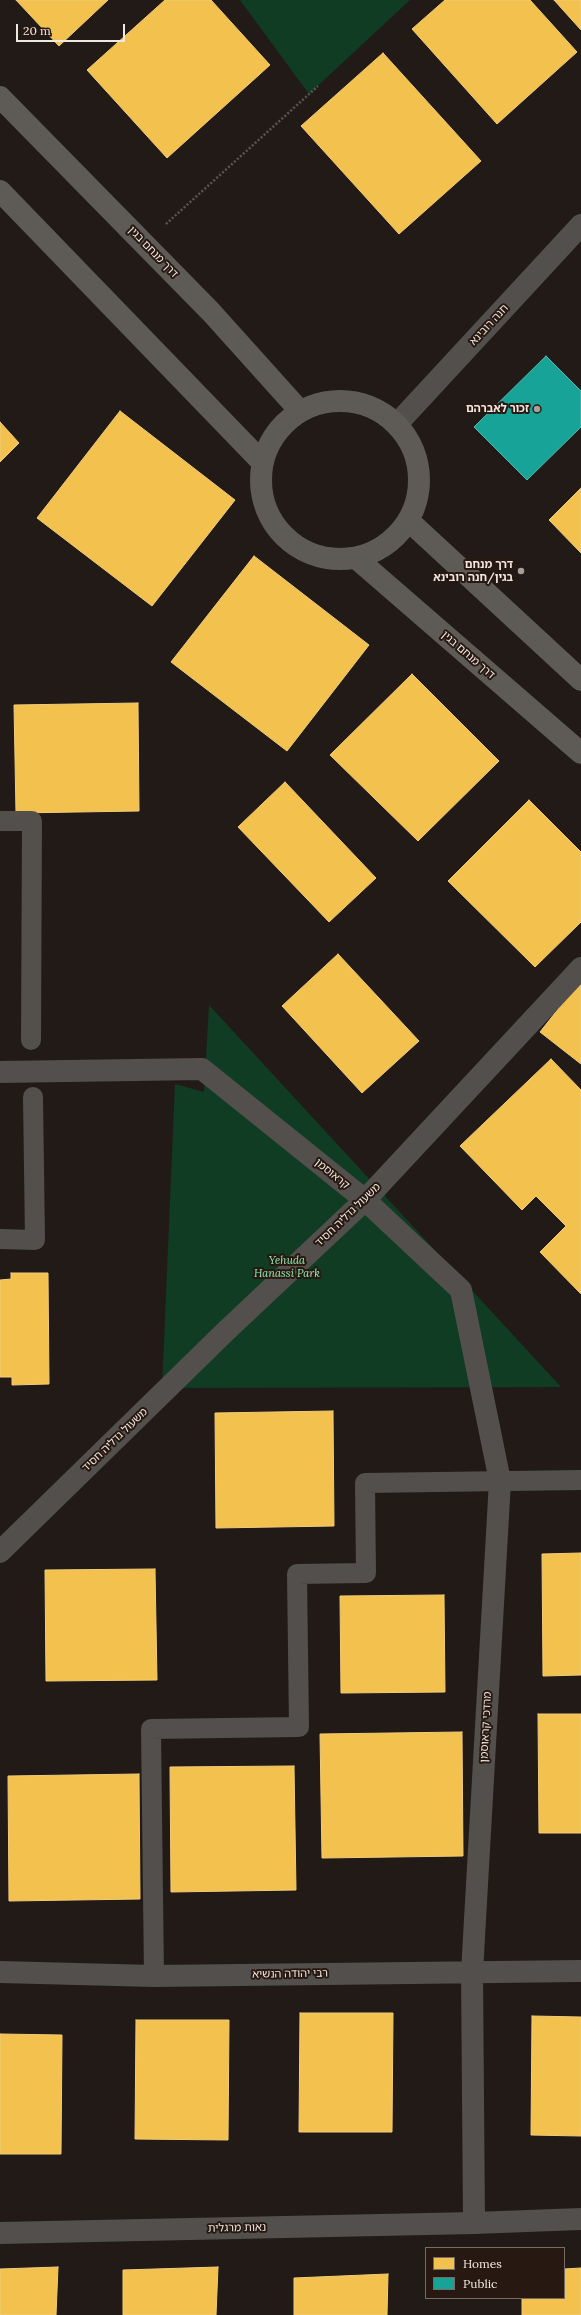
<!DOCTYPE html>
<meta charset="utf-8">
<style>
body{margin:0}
#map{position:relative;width:581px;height:2315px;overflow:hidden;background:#221a16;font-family:Lora,serif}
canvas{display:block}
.legend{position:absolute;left:425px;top:2247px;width:140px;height:52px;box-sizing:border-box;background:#271911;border:1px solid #786b64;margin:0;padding:5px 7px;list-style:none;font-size:12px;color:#f1e7e1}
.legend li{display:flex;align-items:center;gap:8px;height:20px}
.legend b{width:20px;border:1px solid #786b64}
.scale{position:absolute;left:16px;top:24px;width:109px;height:18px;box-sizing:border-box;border:2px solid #f1e7e1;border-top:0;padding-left:5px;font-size:12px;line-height:14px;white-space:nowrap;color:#f1e7e1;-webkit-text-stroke:3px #271911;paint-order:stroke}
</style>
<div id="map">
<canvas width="581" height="2315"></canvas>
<ul class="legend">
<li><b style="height:11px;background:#f2c14e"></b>Homes</li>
<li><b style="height:11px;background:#17a398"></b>Public</li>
</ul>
<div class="scale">20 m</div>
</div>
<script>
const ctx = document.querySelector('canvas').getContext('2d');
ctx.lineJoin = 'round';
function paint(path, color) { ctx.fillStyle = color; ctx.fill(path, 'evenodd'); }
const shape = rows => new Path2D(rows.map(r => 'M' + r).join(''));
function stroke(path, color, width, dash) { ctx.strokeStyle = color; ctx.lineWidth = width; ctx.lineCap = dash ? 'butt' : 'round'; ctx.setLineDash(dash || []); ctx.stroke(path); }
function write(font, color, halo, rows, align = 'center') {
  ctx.font = font + ' Lora,"Noto Sans Hebrew",serif'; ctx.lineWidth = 4; ctx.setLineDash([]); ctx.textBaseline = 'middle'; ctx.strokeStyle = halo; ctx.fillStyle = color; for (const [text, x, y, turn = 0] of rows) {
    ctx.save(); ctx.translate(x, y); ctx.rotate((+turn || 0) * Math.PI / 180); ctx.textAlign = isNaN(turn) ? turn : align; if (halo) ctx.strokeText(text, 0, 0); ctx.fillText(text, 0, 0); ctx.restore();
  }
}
const green = shape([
 [240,0,410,0,309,94],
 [209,1005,561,1387,162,1388,175,1084,204,1092]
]);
const homes = shape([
 [16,0,108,0,59,46,16,0],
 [165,0,211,0,270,65,167,158,87,70,165,0],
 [445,0,530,0,577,52,497,124,412,29,445,0],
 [554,0,581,0,581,30,554,0],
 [383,53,481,161,399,234,301,126,383,53],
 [120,411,235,500,152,606,37,518,120,411],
 [0,422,19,443,0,462,0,422],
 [581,488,581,553,549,520,581,488],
 [254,556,369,645,287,751,171,662,254,556],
 [412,674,499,761,418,841,330,755,412,674],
 [138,703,139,811,16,813,14,705,138,703],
 [285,782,376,878,329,922,238,827,285,782],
 [529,800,581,852,581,922,535,967,448,881,529,800],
 [338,954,419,1041,362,1093,282,1006,338,954],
 [581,980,581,1064,540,1032,581,980],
 [551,1059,581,1090,581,1294,540,1252,566,1226,536,1196,522,1210,460,1146,551,1059],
 [11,1273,48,1273,49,1384,12,1385,12,1377,0,1377,0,1280,11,1279,11,1273],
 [333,1411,334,1526,216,1528,215,1413,333,1411],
 [581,1553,581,1675,543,1676,542,1554,581,1553],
 [155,1569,157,1680,46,1681,45,1570,155,1569],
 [444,1595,445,1692,341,1693,340,1596,444,1595],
 [538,1714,581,1714,581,1833,539,1833,538,1714],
 [462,1732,463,1856,322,1858,320,1734,462,1732],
 [294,1766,296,1890,171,1892,170,1767,294,1766],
 [139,1774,140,1899,9,1901,8,1776,139,1774],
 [300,2013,393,2013,392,2132,299,2132,300,2013],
 [532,2016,581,2017,581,2136,531,2135,532,2016],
 [136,2020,229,2020,228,2140,135,2139,136,2020],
 [0,2034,62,2035,61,2154,0,2154,0,2034],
 [58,2267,56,2315,0,2315,0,2269,58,2267],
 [218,2267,216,2315,123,2315,123,2270,218,2267],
 [581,2268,581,2315,522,2315,522,2298,564,2298,564,2269,581,2268],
 [388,2274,387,2315,294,2315,294,2278,388,2274]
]);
const public = shape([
 [546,356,581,391,581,427,527,480,474,427,546,356]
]);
const path = shape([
 [166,224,318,86]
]);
const lane = shape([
 [0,821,32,821,31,1040],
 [0,1239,35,1240,33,1097],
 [154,1976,151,1729,299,1727,297,1574,366,1573,365,1483,581,1480]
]);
const street = shape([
 [397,424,581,225],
 [0,1072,202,1069,365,1200,461,1290,500,1481,472,1972,474,2223],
 [0,1552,226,1331,365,1200,581,968],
 [0,1972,154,1976,581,1971],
 [0,2233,474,2223,581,2219]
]);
const secondary = shape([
 [0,97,211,312,300,411],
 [0,191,262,462],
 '261 480a79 79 0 1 1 158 0a79 79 0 1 1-158 0Z',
 [409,521,581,680],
 [356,558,581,753]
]);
const markers = [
 [537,409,4,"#a99f9a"],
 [521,571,4,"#a99f9a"]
];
const streetNames = [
 ["דרך מנחם בגין",153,252,46],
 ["חנה רובינא",489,325,-47],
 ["דרך מנחם בגין",468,655,41],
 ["קראוסמן",332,1174,39],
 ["משעול גדליה חסיד",348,1215,-44],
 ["משעול גדליה חסיד",115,1440,-44],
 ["מרדכי קראוסמן",486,1727,-87],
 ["רבי יהודה הנשיא",290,1974,-1],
 ["נאות מרגלית",237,2228,-1]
];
const poiNames = [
 ["זכור לאברהם",529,409],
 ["דרך מנחם",513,565],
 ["בגין/חנה רובינא",513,578]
];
const parkNames = [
 ["Yehuda",287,1261],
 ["Hanassi Park",287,1274]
];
paint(green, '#103c24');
paint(homes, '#f2c14e');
stroke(homes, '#f2cc7a', 1);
paint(public, '#17a398');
stroke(public, '#58b7ae', 1);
stroke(path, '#595654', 2.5, [2, 2]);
stroke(lane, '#524f4c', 20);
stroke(street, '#524f4c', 22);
stroke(secondary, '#5e5b57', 22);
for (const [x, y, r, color] of markers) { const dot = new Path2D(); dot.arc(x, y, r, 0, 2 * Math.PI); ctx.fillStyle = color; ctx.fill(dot); stroke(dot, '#271911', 1.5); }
write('11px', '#f1e7e1', '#271911', streetNames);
write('bold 11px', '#f1e7e1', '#271911', poiNames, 'right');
write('italic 11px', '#93eab4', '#271911', parkNames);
</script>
